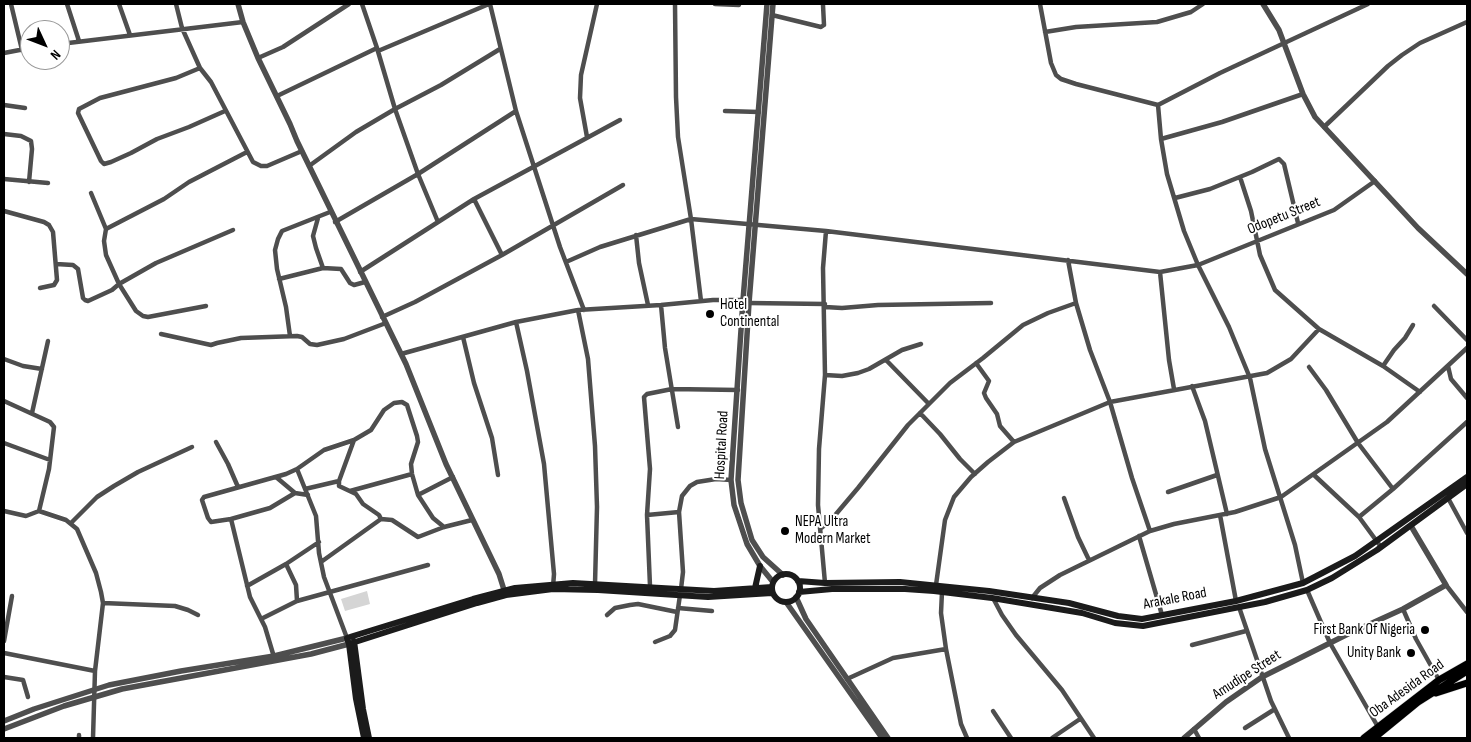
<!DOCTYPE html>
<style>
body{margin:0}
#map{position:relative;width:1471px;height:742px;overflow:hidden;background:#fff;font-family:"Sofia Sans Condensed",sans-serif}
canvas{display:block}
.frame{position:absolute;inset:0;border:5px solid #000;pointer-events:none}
.north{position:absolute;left:20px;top:20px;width:50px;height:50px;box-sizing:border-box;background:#fff;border:1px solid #999;border-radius:50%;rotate:133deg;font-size:14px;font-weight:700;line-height:20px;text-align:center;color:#000}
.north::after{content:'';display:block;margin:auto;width:18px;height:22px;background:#000;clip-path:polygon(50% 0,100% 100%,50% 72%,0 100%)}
</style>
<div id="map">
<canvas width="1471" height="742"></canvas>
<div class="frame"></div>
<div class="north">N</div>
</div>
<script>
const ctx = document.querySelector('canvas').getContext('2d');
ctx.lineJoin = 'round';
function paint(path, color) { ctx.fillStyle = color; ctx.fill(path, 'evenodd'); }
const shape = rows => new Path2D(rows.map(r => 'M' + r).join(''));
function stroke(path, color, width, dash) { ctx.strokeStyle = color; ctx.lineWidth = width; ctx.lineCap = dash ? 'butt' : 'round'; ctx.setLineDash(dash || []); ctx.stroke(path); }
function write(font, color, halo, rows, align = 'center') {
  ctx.font = font + ' "Sofia Sans Condensed",sans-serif'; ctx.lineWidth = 4; ctx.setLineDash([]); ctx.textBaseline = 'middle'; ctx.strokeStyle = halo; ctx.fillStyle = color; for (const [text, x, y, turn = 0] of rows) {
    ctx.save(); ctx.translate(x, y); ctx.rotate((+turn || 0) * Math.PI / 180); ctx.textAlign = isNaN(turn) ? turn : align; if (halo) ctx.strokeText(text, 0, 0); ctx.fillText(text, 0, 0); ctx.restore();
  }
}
const green = shape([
 [367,591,370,604,345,611,341,599]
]);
const minor = shape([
 [11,4,22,50],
 [67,4,79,41],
 [119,4,130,35],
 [176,4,182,28,200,68,211,82,253,162,261,166,267,166,302,151],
 [362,4,377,48],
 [490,4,516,111,560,247,584,310],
 [715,4,739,5],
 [1040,4,1051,63,1056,75,1061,79,1076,84,1158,105,1220,73,1368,4],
 [772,15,821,27,824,25,823,5],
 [1045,32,1076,27,1157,22,1191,12,1203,4],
 [60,44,243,22],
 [378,51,489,4],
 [4,53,30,48],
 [258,58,283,47,349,4],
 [200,68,176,78,100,98,79,109,78,113,101,161,104,164,111,162,131,153,157,139,189,127,225,111],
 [277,96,377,48,395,109,418,174,516,111],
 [4,105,25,108],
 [1158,105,1161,139,1167,174,1184,231,1198,265,1229,327,1250,378,1265,449,1295,545,1303,583],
 [725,111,759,112],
 [1324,127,1388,66,1402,55,1420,43,1467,22],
 [4,134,21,136,31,141,32,149,29,182],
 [587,137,580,98,581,75,597,4],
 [1161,139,1222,122,1303,94],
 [309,166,356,132,395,109,441,85,500,49],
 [1240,177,1251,211,1260,255,1275,290,1319,329,1383,366,1420,392],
 [4,179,48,183],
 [91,193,106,229,164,199,189,182,247,152],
 [1175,198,1210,189,1252,172,1279,159,1284,164,1298,223],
 [474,199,502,255,623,185],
 [4,211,44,222,49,225,53,232,57,280,54,285,40,288],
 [318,218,313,236,316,248,323,268],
 [335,222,418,174,438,222],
 [106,229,104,241,106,255,119,284,156,263,233,230],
 [636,235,639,263,648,305],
 [1068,260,1076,303,1090,350,1110,402,1132,478,1150,531],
 [566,262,600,247,691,219,678,137,676,97,675,4],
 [56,264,73,265,78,269,83,298,85,300,88,301,112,290,119,284,136,311,143,316,148,317,206,306],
 [360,272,474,199,620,120],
 [1160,272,1169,360,1174,389],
 [279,279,323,268,341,269,350,283,354,285,365,282],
 [701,301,691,219,826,231,1160,272,1198,265,1334,210,1375,181],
 [749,303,825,304],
 [661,305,665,348,678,427],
 [1434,306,1467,340],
 [825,307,842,308,878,305,991,303],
 [578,310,588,359,595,446,597,507,595,584],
 [382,317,415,302,502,255],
 [516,322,527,371,544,464,554,574,553,587],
 [161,334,211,345,217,343,241,338,297,336,302,337,310,344,317,345,344,339,386,323],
 [290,336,286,307,277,269,275,250,278,239,282,231,330,212],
 [463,337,474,383,492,438,498,475],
 [401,354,516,322,578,310,661,305,713,300,743,300],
 [4,359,23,366,42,369],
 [886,360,929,404],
 [976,363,989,381,984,393,986,398,997,414,1000,426,1014,442],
 [1383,366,1394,350,1405,338,1413,325],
 [1448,366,1451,379,1467,398],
 [1309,367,1326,390,1358,443,1393,489],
 [825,375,842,376,858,373,869,369,902,350,921,344],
 [1192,386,1205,421,1227,514],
 [4,401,50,422,54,427,49,469,39,511,66,520,77,529,96,573,101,592,103,603,95,671,93,738],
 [32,413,48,341],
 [920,413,940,434,960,459,975,474],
 [354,440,339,481,339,486,356,494,363,504,379,515,381,519],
 [216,442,228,464,238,487],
 [4,443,50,460],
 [1314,475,1359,517,1381,547],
 [276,477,295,493,308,495],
 [305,489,339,481],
 [350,491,412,474],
 [1168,492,1217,475],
 [1064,498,1078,537,1089,560],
 [1448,498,1467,533],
 [4,511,26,516,39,511],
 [647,515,679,512],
 [1220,515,1236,601],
 [1359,517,1393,489,1467,422],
 [231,519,270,508,295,493],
 [71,523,97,497,114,486,138,472,192,447],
 [444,527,433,518,418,495,453,477],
 [820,529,831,520,858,488,908,425,950,383,983,358,1023,325,1048,313,1076,303],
 [1139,536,1162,615],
 [321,562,381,519,392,520,418,537,444,527,472,520],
 [825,583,818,505,819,449,825,375,823,268,826,231],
 [936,585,945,520,954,497,971,477,988,462,1014,442,1110,402,1267,373,1291,359,1319,329],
 [1446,585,1467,612],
 [247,586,286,564],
 [650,586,647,515,650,469,644,397,647,394,672,389,738,390],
 [681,589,683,572,679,512,682,496,690,486,697,482,716,479,731,480],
 [1307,590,1330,643,1378,727],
 [942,592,941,613,946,649,961,724,967,738],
 [993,598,1002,615,1016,635,1062,690,1094,738],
 [1032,598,1040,588,1060,575,1150,531,1174,524,1235,512,1281,497,1387,422,1467,348],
 [297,601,428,565],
 [103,603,175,606,188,610,198,615],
 [1239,607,1271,701,1289,738],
 [678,608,712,611],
 [1403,609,1416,639,1439,680],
 [607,615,615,608,630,605,638,604,677,612],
 [261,619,297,601,296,585,286,564,319,542],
 [347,638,324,577,319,553,316,516,297,469,324,450,354,440,371,430,384,410,394,403,402,402,407,405,417,436,418,442,411,464,412,474,418,495],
 [4,641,12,596],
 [655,642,670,636,675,630,680,595],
 [1192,645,1246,631],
 [4,653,95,671],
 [274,657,265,627,250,597,231,519,211,522,208,518,202,500,204,497,286,474,297,469],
 [4,677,23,680,28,697],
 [847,679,893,658,946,649],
 [993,711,1011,738],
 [1245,728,1275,709],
 [1194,729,1199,738],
 [79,738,79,735],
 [1052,738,1080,719]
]);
const tertiary = shape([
 [238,4,243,22,258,58,290,124,297,141,406,364,446,464,499,574,505,593],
 [767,4,743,300,731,480,734,505,747,544,760,566,773,582],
 [773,4,749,303,738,480,741,503,752,540,763,557,783,575],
 [1263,4,1279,30,1303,94,1315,117,1418,228,1467,274],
 [796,597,806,619,888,738],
 [786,602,882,738],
 [4,721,34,709,109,685,181,671,274,656,347,638],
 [4,729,64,706,122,689,311,654,349,644],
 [1184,738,1226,702,1262,677,1348,634,1403,609,1446,585,1411,526]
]);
const secondary = shape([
 '772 588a14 14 0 1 1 28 0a14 14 0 1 1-28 0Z',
 [798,581,825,583,900,582,989,591,1069,603,1118,616,1142,619,1236,601,1303,583,1355,556,1467,477],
 [755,588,760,566],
 [799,592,832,589,905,589,934,591,992,598,1082,613,1115,623,1143,626,1265,602,1307,590,1332,578,1377,550,1467,484],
 [354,641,363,709,369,738],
 [349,644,477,603,506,595,553,589,598,590,708,597,772,593],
 [364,738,356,699,349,644,347,638,353,636,473,599,515,588,573,583,714,591,772,587]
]);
const primary = shape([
 [1436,693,1467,683],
 [1364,738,1439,680,1467,664],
 [1374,738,1418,702,1467,671]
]);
const markers = [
 [710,314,5,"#000"],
 [785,531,5,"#000"],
 [1425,630,5,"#000"],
 [1411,653,5,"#000"]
];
const streetNames = [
 ["Odopetu Street",1284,216,-22],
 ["Hospital Road",722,445,-87],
 ["Arakale Road",1175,599,-11],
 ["Amudipe Street",1247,675,-33],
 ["Oba Adesida Road",1407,689,-36]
];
const poiNames = [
 ["Hotel",720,305],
 ["Continental",720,322],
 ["NEPA Ultra",795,522],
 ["Modern Market",795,539],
 ["First Bank Of Nigeria",1415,630,"right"],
 ["Unity Bank",1401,653,"right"]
];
paint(green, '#d5d5d5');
stroke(primary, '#dbdbdb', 8);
stroke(minor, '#4e4e4e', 4.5);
stroke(tertiary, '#4e4e4e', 5.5);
stroke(secondary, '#1b1b1b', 6);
stroke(primary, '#000', 7);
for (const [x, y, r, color] of markers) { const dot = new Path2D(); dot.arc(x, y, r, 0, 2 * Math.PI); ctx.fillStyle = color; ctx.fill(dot); stroke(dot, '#fff', 2); }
write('15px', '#000', '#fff', streetNames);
write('15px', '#000', '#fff', poiNames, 'left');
</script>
